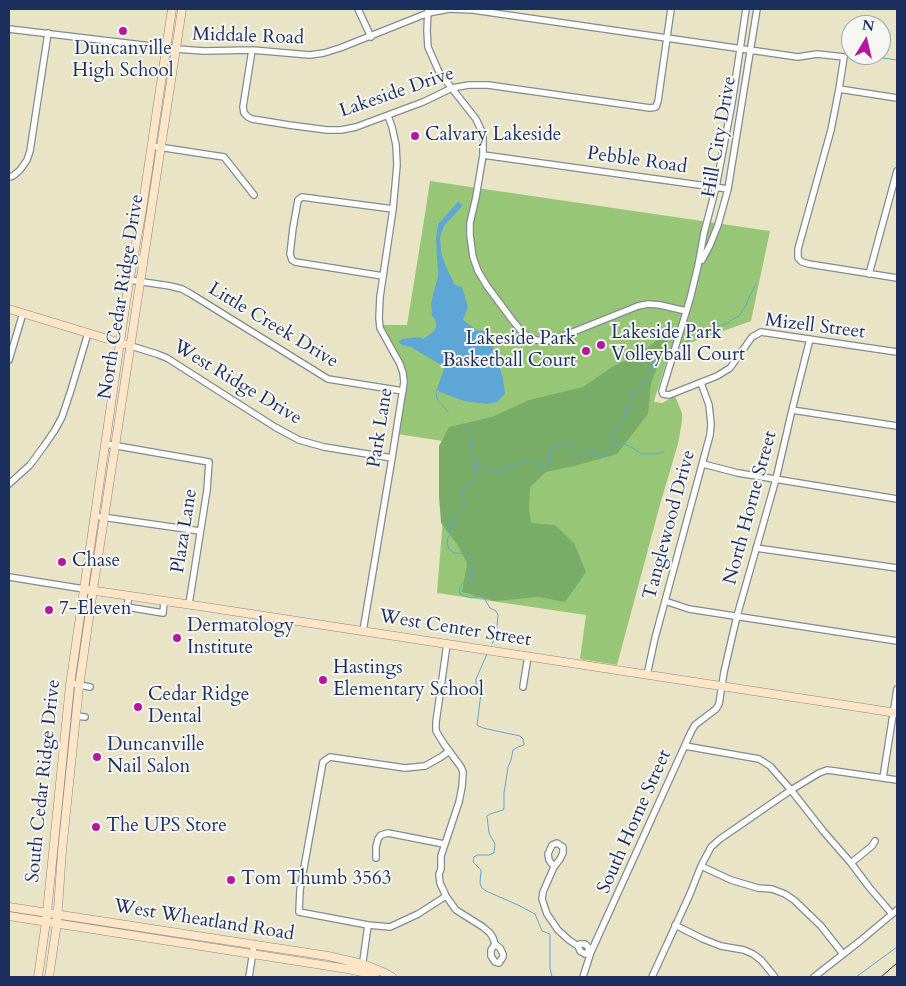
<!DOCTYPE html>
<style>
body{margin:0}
#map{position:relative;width:906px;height:986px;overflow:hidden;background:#eae4c6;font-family:Cardo,serif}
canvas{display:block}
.frame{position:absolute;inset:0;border:10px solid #1b2f5e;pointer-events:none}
.north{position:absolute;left:841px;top:15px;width:50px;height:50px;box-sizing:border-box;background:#f6f6f2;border:1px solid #9ea6b7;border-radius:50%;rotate:9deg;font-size:14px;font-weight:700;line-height:20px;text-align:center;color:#1b2f5e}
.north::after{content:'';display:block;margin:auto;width:18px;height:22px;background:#b5179e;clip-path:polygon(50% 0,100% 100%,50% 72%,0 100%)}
</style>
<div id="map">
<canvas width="906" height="986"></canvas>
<div class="frame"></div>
<div class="north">N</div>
</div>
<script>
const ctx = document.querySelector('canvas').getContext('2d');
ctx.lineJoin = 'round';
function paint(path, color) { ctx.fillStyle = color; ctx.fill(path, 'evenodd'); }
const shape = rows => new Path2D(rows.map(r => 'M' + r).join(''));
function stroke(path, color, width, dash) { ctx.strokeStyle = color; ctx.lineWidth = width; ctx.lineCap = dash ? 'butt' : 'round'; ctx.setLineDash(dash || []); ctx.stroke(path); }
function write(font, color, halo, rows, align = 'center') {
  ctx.font = font + ' Cardo,serif'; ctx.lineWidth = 4; ctx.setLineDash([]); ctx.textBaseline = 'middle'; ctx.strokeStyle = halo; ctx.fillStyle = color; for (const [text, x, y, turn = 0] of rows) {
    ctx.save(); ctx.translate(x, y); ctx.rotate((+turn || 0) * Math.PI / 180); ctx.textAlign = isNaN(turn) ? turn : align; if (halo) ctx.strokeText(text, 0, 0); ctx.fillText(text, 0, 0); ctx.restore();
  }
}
const green = shape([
 [430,181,770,231,751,321,670,350,654,401,655,402,662,403,675,396,682,413,682,421,678,444,661,501,617,665,580,659,586,615,437,593,449,442,397,434,405,392,406,377,405,368,402,360,385,332,382,325,407,325,425,214]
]);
const forest = shape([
 [673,327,651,383,648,414,617,454,578,465,546,472,530,487,529,510,531,523,555,525,574,543,586,572,565,602,538,597,494,601,462,592,467,563,457,544,441,523,439,496,439,446,449,427,492,417,529,400,583,387,612,367,641,353]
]);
const water = shape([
 [458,202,463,205,444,226,440,237,441,252,446,267,455,285,462,287,468,307,463,320,478,331,482,330,489,334,503,378,505,394,497,402,487,404,464,401,440,392,437,389,444,369,441,365,411,347,402,345,398,342,402,339,420,337,423,339,432,333,436,328,436,323,435,319,432,316,431,303,438,276,436,239,438,224]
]);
const stream = shape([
 [848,53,851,53],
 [861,55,897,60],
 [680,347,696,335,728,323,733,319,739,316,746,305,748,300,756,284],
 [437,389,436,392,437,399,448,412],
 [464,426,471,430,475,469,474,471,476,477,475,482,464,487,462,491,462,497,465,501,464,506,455,516,452,521,453,529,448,538,447,543,449,549,454,553,469,554,471,560,473,578,471,580,465,581,461,585,459,589,460,594,471,598,479,596,483,596,490,608,496,611,498,615,496,636,492,644],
 [610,444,614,441,630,446,641,454,655,454,664,452],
 [475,469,483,467,501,473,504,472,507,465,517,465,526,461,532,462,545,470,547,469,550,462,551,459,548,456,548,454,563,443,566,442,574,448,571,454,572,457,574,458,587,452,596,453,600,458,609,454,610,438,621,424,624,418,625,412,630,407,634,393,644,385,644,381,651,371,653,366,652,359,659,351,669,349],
 [487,654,476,679,476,684,481,693,477,725,483,728,520,736,523,739,524,745,518,747,513,750,511,760,508,767,504,793,504,808,503,810,490,814,487,816,489,833,495,844,494,853,489,855,477,855,474,857,473,862,481,870,480,883,482,888,486,891,518,905,535,914,542,931,550,934,550,968,552,977],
 [856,977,897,947]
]);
const street = shape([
 [358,9,371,37],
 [428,9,427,31,428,47,439,72,476,119,483,134,483,155,476,197,470,223,470,235,473,257,478,271,487,286,513,321,524,334,536,340,547,341,563,336,638,306,648,304,660,305,686,311],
 [450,9,473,10,798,57,817,54,844,57,839,89,831,130,798,249,798,258,802,262,809,264,897,278],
 [746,9,732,103,716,187,704,233,698,266,690,299,662,391,663,394,669,395,717,376,730,368,752,337,761,332,897,352],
 [9,29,176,49,204,51,252,50,310,55,324,53,340,48,428,13,449,9],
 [252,50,243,107,244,113,248,117,252,119,289,125,327,130,341,130,356,127,423,102,452,88,469,85,488,85,650,108,656,107,658,101,671,9],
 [839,89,897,98],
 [152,146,224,157,254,195],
 [483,155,728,189],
 [9,177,13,176,20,170,27,160,30,151,48,33],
 [702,260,710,245,718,225,728,189,757,9],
 [869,274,897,171],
 [383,276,295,262,292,260,290,254,293,228,298,200,302,197,393,209],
 [130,280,170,286,182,289,191,294,328,379,403,391],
 [131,346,157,354,167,358,275,427,299,440,324,447,392,458],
 [9,360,23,313],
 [792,410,897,426],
 [106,444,209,462,207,490,189,604],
 [703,464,738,473,897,499],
 [9,484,30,465,44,446,55,430,62,417,71,390,88,333],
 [95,516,200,531],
 [756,548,897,568],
 [9,577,84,589],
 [129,596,127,607,163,613,164,601],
 [665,601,689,609,897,641],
 [363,631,392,458,404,382,403,373,400,364,380,328,379,318,380,297,393,209,397,165,396,145,392,127,388,116],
 [447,644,436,722,436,731,444,744,461,767,463,772,462,787,459,802,441,856,441,869,439,874,440,883,446,896,456,910,483,927,490,933,493,938,495,944],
 [647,675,655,638,710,435,711,424,709,405,701,383],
 [70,683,90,687],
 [523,687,528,656],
 [76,716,85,717],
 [685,746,759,759,770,766,791,790,824,832,851,863,869,887,892,914],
 [883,778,897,689],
 [376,858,376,847,378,839,381,835,388,833,444,844],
 [851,863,872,846,875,841],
 [701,866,731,880,758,888,772,889,785,894,794,900,821,926,843,954],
 [554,867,549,860,548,854,552,845,557,843,563,847,563,853,560,859,554,867,543,892,542,899,547,914,558,930,569,940,578,946,580,951,585,954,588,952,589,948,585,944,580,944,578,946],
 [446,896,418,914,390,927,368,925,299,912,300,890,323,762,330,757,405,768,425,766,441,757,449,751],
 [675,925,703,939,721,946,744,950,753,954,761,960,775,977],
 [495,944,500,948,503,954,503,957,499,963,495,962,491,956,491,950,495,944],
 [362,968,368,925],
 [249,977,254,945],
 [583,977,591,952,691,732,695,725,716,709,719,704,724,672,737,616,776,479,792,410,810,339],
 [652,977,690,894,701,866,711,847,720,839,791,790,819,773,827,770,835,771,897,780],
 [814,977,860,941,897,910]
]);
const secondary = shape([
 [9,309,124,344],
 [89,590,199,606,897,713],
 [9,907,328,956,363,964,385,973,392,977],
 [9,916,348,969,362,972,375,977],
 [38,977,46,922,70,685,128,288,142,210,172,9],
 [49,977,57,923,62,851,79,687,93,590,182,9]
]);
const rail = shape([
 [881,977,897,963]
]);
const markers = [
 [123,31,5,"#b5179e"],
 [415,136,5,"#b5179e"],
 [601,345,5,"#b5179e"],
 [586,351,5,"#b5179e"],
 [62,562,5,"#b5179e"],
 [49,610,5,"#b5179e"],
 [177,638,5,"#b5179e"],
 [323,680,5,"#b5179e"],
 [138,707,5,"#b5179e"],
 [97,757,5,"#b5179e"],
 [96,827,5,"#b5179e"],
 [231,880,5,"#b5179e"]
];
const streetNames = [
 ["Middale Road",248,37,2],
 ["Lakeside Drive",397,93,-19],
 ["Hill City Drive",720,137,-80],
 ["Pebble Road",637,161,8],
 ["North Cedar Ridge Drive",122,297,-81],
 ["Little Creek Drive",273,326,31],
 ["Mizell Street",815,327,7],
 ["West Ridge Drive",237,383,31],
 ["Park Lane",381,428,-81],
 ["North Horne Street",751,508,-75],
 ["Tanglewood Drive",670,525,-75],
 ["Plaza Lane",185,531,-81],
 ["West Center Street",455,629,9],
 ["South Cedar Ridge Drive",44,781,-84],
 ["South Horne Street",635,822,-66],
 ["West Wheatland Road",204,921,9]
];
const poiNames = [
 ["Duncanville",123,50,"center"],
 ["High School",123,72,"center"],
 ["Calvary Lakeside",425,136],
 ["Lakeside Park",611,334],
 ["Volleyball Court",611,356],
 ["Lakeside Park",576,340,"right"],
 ["Basketball Court",576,362,"right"],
 ["Chase",72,562],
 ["7-Eleven",59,610],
 ["Dermatology",187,627],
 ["Institute",187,649],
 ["Hastings",333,669],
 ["Elementary School",333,691],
 ["Cedar Ridge",148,696],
 ["Dental",148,718],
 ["Duncanville",107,746],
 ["Nail Salon",107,768],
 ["The UPS Store",106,827],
 ["Tom Thumb 3563",241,880]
];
paint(green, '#97c776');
paint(forest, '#79ac67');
paint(water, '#5ea6d5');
stroke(stream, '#5ea6d5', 1);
stroke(street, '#828a92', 8);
stroke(secondary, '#828a92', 9);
stroke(street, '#fff', 5.5);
stroke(secondary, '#fde5c5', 8);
stroke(rail, '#1b2f5e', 1);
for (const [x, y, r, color] of markers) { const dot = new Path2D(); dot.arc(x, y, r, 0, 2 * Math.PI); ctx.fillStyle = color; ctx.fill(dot); stroke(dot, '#f6f6f2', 2); }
write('19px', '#1b2f5e', '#f6f6f2', streetNames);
write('19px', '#1b2f5e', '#f6f6f2', poiNames, 'left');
</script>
